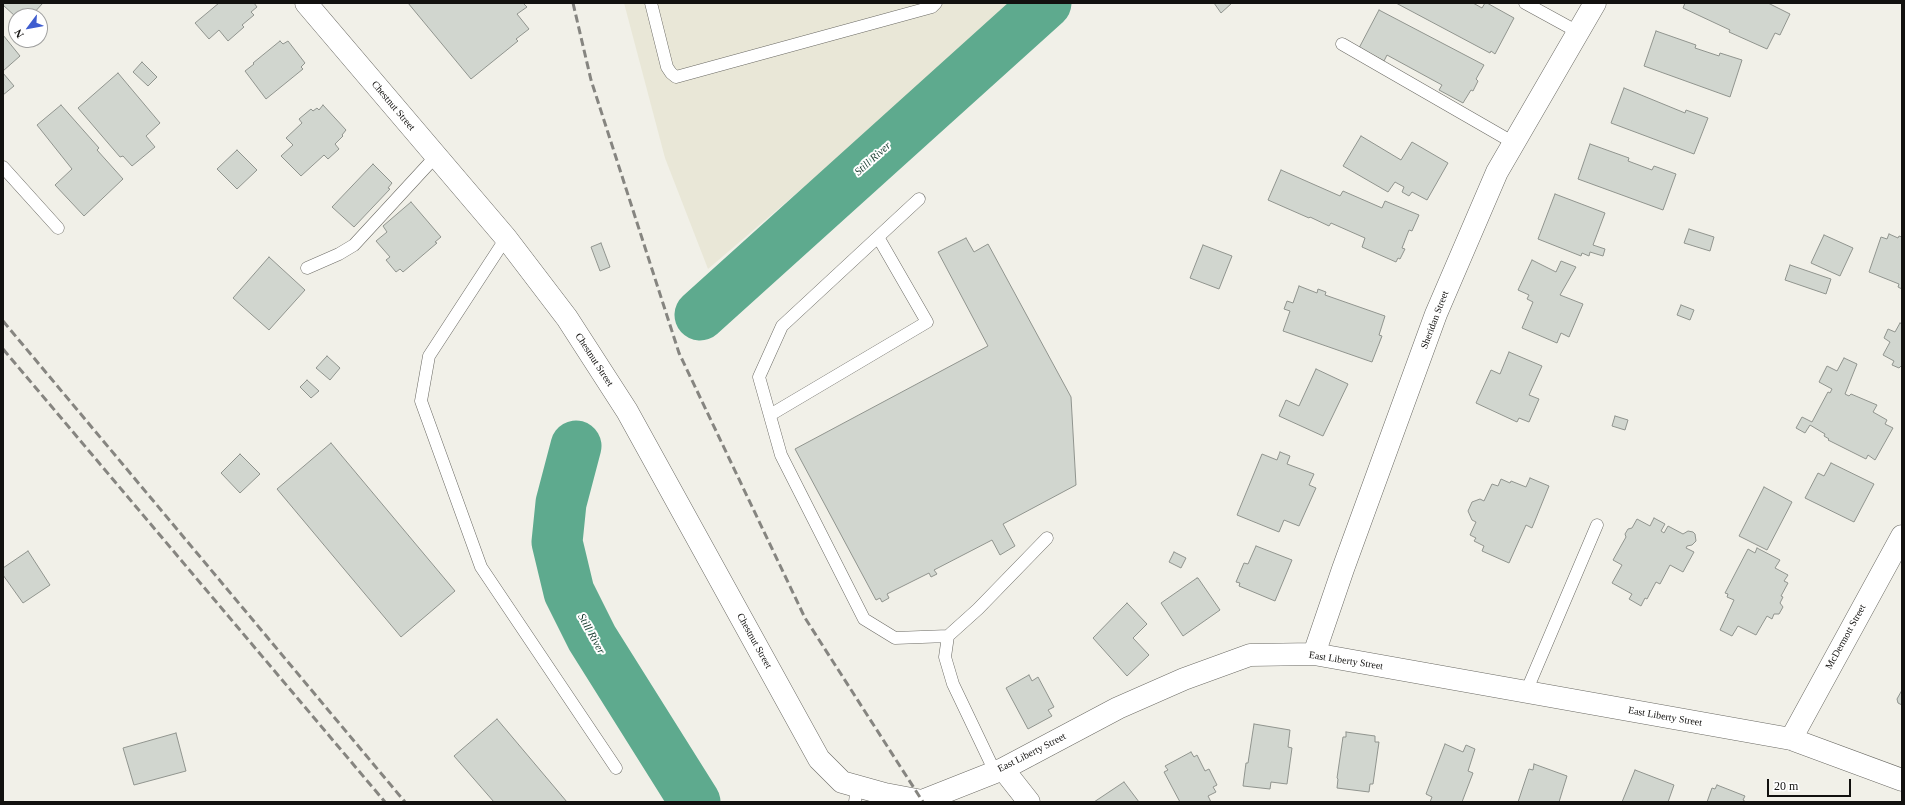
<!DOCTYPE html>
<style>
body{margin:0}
#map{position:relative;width:1905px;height:805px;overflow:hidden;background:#f1f0e8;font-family:Georgia,serif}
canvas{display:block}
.frame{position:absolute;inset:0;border:4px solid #12110f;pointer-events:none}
.north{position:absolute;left:8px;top:8px;width:40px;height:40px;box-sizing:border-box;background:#fff;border:1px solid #a0a09f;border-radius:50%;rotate:238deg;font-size:11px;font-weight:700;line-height:16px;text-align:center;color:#12110f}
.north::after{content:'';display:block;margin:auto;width:14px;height:18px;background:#3f5dcf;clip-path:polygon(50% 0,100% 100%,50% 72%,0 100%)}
.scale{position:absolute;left:1767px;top:779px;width:84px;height:18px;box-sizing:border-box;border:2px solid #12110f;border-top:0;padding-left:5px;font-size:12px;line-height:14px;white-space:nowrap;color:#12110f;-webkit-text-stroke:3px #fff;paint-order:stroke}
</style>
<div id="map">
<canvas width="1905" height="805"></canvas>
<div class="frame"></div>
<div class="north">N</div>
<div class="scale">20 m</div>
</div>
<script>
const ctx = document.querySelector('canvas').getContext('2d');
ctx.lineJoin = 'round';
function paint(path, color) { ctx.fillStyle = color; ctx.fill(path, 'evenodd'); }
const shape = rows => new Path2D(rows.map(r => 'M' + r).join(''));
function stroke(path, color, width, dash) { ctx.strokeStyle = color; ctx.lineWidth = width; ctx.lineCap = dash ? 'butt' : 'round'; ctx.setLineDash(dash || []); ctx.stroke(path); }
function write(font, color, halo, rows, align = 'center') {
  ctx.font = font + ' Georgia,serif'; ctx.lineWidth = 4; ctx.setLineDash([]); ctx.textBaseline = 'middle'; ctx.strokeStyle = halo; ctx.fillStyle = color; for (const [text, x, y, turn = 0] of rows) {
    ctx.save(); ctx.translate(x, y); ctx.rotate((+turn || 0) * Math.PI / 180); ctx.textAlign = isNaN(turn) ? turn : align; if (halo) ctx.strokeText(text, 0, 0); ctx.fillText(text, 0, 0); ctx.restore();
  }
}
const built = shape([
 [624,3,1019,3,708,269,665,158]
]);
const river = shape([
 [700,315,1046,3],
 [576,446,561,503,557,542,569,592,592,638,695,802]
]);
const building = shape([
 [3,3,43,3,31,16,16,17,3,5,3,3],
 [219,3,254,3,257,7,251,12,254,15,242,25,244,27,228,41,219,30,209,39,195,23,219,3],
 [408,3,523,3,527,7,517,14,529,29,516,39,518,41,471,79,408,3],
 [1214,3,1232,3,1221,13,1214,3],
 [1396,3,1473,3,1482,8,1485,3,1487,3,1514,18,1495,54,1491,51,1490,53,1396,3],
 [1685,3,1768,3,1790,14,1780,35,1775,33,1767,49,1729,32,1730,30,1683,8,1685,3],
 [1379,10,1484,65,1476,79,1478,81,1473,91,1471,90,1463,103,1439,90,1442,85,1387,55,1384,61,1359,48,1379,10],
 [1656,31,1696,45,1695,48,1719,56,1720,53,1742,60,1730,97,1644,66,1656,31],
 [3,35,20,56,3,71,3,35],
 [280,41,283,44,288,41,305,63,301,67,303,69,266,99,245,71,254,64,253,63,280,41],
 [142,62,157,77,148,86,133,72,142,62],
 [3,73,14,86,3,95,3,73],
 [118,73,160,123,146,136,155,147,132,166,123,156,120,157,78,108,118,73],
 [1624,88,1685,113,1686,110,1708,118,1694,154,1611,123,1624,88],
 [61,105,99,148,97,150,123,179,84,216,55,185,72,169,37,125,61,105],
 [323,105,346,130,342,135,343,136,335,144,339,149,328,159,324,155,301,176,281,156,293,145,286,138,302,123,299,119,311,109,313,111,317,108,319,110,323,105],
 [1361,136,1401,160,1412,142,1448,163,1427,200,1412,192,1409,196,1402,192,1404,187,1395,182,1388,192,1343,166,1361,136],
 [1590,144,1629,158,1628,161,1652,170,1654,166,1676,174,1663,210,1578,179,1590,144],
 [237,150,257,170,237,189,217,169,237,150],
 [373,164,392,183,388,188,390,189,354,227,332,207,373,164],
 [1281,170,1340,196,1343,191,1382,208,1385,201,1419,215,1412,231,1409,230,1402,248,1405,249,1400,259,1398,258,1396,262,1362,247,1365,238,1331,223,1329,226,1310,217,1309,218,1268,200,1281,170],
 [1555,194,1605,213,1593,245,1605,249,1603,256,1590,252,1589,256,1582,253,1581,256,1538,239,1555,194],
 [411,202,441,237,435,242,437,243,403,272,400,269,396,272,386,260,390,257,376,241,387,232,383,226,411,202],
 [1689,229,1714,237,1710,251,1684,243,1689,229],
 [1889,234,1898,238,1899,236,1902,237,1902,289,1898,287,1899,284,1869,272,1881,237,1887,239,1889,234],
 [1824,235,1853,248,1840,276,1811,263,1824,235],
 [966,238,974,252,988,244,1071,397,1076,485,1003,524,1015,546,1000,555,992,540,934,570,937,574,931,577,929,573,887,594,889,598,882,602,880,598,876,600,795,449,988,346,938,252,966,238],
 [601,243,610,267,600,271,591,247,601,243],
 [1203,245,1232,256,1219,289,1190,278,1203,245],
 [269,257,305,290,269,330,233,298,269,257],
 [1532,260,1556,272,1561,261,1576,267,1560,295,1583,304,1569,337,1561,333,1557,343,1522,328,1533,302,1527,299,1529,295,1518,290,1532,260],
 [1790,265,1831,279,1826,294,1785,280,1790,265],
 [1299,286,1317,293,1318,289,1326,292,1325,295,1385,316,1379,335,1382,336,1372,362,1283,331,1290,311,1284,309,1287,301,1293,303,1299,286],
 [1681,305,1694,310,1690,320,1677,315,1681,305],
 [1900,323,1902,324,1902,365,1899,368,1892,365,1894,361,1883,355,1890,342,1884,338,1888,329,1895,332,1900,323],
 [1509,352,1542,366,1529,395,1539,399,1529,422,1519,418,1517,422,1476,403,1491,370,1500,374,1509,352],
 [327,356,340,368,330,380,316,368,327,356],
 [1844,358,1857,364,1845,394,1849,396,1851,394,1877,405,1873,412,1887,420,1885,424,1893,428,1875,460,1868,455,1866,459,1828,440,1829,439,1824,436,1825,434,1810,425,1805,433,1796,428,1802,417,1812,422,1828,392,1830,393,1832,389,1819,382,1827,366,1837,371,1844,358],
 [1316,369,1348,384,1323,436,1279,416,1286,400,1299,406,1316,369],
 [307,380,319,391,311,398,300,387,307,380],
 [1615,416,1628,420,1625,430,1612,426,1615,416],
 [331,443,455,591,401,637,277,489,331,443],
 [1280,452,1290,456,1287,464,1314,474,1309,485,1316,488,1299,526,1284,520,1279,532,1237,515,1262,454,1277,460,1280,452],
 [240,454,260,474,240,493,221,473,240,454],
 [1831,463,1874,484,1854,522,1805,498,1818,473,1824,476,1831,463],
 [1530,478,1549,486,1532,528,1526,525,1509,563,1482,551,1484,546,1474,541,1476,538,1470,535,1476,522,1472,520,1468,511,1472,502,1480,499,1484,501,1492,484,1498,486,1501,479,1510,483,1511,481,1526,487,1530,478],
 [1764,487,1792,502,1767,550,1739,536,1764,487],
 [1654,518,1665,524,1661,531,1664,533,1668,526,1683,534,1688,531,1693,532,1695,534,1696,541,1692,545,1687,546,1686,548,1694,552,1683,572,1670,565,1660,584,1656,582,1647,599,1645,598,1641,606,1629,599,1632,594,1612,583,1622,565,1613,560,1626,537,1625,534,1628,529,1632,528,1637,519,1650,526,1654,518],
 [1256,546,1292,560,1275,601,1239,586,1240,583,1236,582,1244,563,1248,564,1256,546],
 [1757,548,1780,560,1775,568,1788,575,1784,581,1788,583,1781,596,1783,597,1780,603,1783,607,1779,614,1774,614,1772,619,1767,616,1756,635,1738,626,1732,636,1720,630,1734,600,1727,597,1728,594,1725,593,1748,549,1755,553,1757,548],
 [28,551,50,585,23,603,3,575,3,568,28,551],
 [1174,552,1186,558,1181,568,1169,562,1174,552],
 [1197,578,1198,578,1220,610,1183,636,1161,603,1197,578],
 [1127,603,1147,624,1133,638,1149,655,1127,676,1093,638,1127,603],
 [1029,675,1032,681,1038,677,1054,707,1048,710,1052,716,1028,729,1006,688,1029,675],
 [1902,690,1902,705,1898,703,1897,699,1902,690],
 [497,719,567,802,494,802,454,756,497,719],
 [1254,724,1290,730,1288,747,1292,748,1287,784,1271,782,1270,789,1243,786,1246,763,1248,763,1254,724],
 [1346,732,1375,736,1375,742,1379,742,1373,784,1370,784,1369,792,1337,788,1338,779,1337,778,1343,737,1346,737,1346,732],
 [176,733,186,771,134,785,123,748,176,733],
 [1445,744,1463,752,1466,745,1475,749,1468,771,1473,773,1462,802,1430,802,1432,797,1426,794,1445,744],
 [1191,752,1194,757,1197,755,1205,771,1209,769,1217,785,1213,787,1216,792,1208,796,1211,802,1180,802,1164,772,1168,770,1165,766,1191,752],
 [1534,764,1567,776,1559,802,1518,802,1529,769,1533,770,1534,764],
 [1635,770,1674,785,1668,802,1622,802,1635,770],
 [1124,782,1139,802,1094,802,1124,782],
 [1717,785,1745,796,1743,800,1746,802,1707,802,1712,788,1715,789,1717,785]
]);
const lane = shape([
 [651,3,667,67,671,73,676,77,932,7,936,3],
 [1525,3,1578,32],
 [1342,44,1514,143],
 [3,167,58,228],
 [919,199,782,326,759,377,781,455,864,619,895,638,948,636],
 [506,238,429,356,421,401,481,567,616,768],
 [307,268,339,254,354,245,436,156],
 [770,415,927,322,878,237],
 [1526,692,1597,525],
 [995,772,953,684,945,657,948,636,978,609,1047,538],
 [855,802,857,786]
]);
const street = shape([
 [306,3,506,238,567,318,627,411,819,759,842,782,885,794,922,801,1003,769,1118,708,1184,679,1250,655,1314,654,1791,739,1902,780],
 [1314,654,1343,569,1436,314,1497,172,1595,3],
 [1791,739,1902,536],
 [1003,769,1029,802]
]);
const rail = shape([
 [573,3,591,80,679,353,805,618,923,802],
 [3,321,405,802],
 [3,349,385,802]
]);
const streetNames = [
 ["Chestnut Street",393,106,50],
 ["Sheridan Street",1435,320,-69],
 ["Chestnut Street",594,360,57],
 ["McDermott Street",1846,637,-61],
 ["Chestnut Street",754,641,61],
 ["East Liberty Street",1346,661,9],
 ["East Liberty Street",1665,717,10],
 ["East Liberty Street",1032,753,-27]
];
const waterNames = [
 ["Still River",873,159,-42],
 ["Still River",591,634,61]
];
paint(built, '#e9e7d7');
stroke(river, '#5eaa8e', 51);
paint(building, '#d1d6cf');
stroke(building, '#90948e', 1);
stroke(lane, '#6b6a64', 13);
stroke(street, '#6b6a64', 23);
stroke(lane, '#fff', 12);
stroke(street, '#fff', 22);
stroke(rail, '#868580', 3, [8, 4]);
write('10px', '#12110f', '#fff', streetNames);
write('italic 11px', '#183c2f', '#fff', waterNames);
</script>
